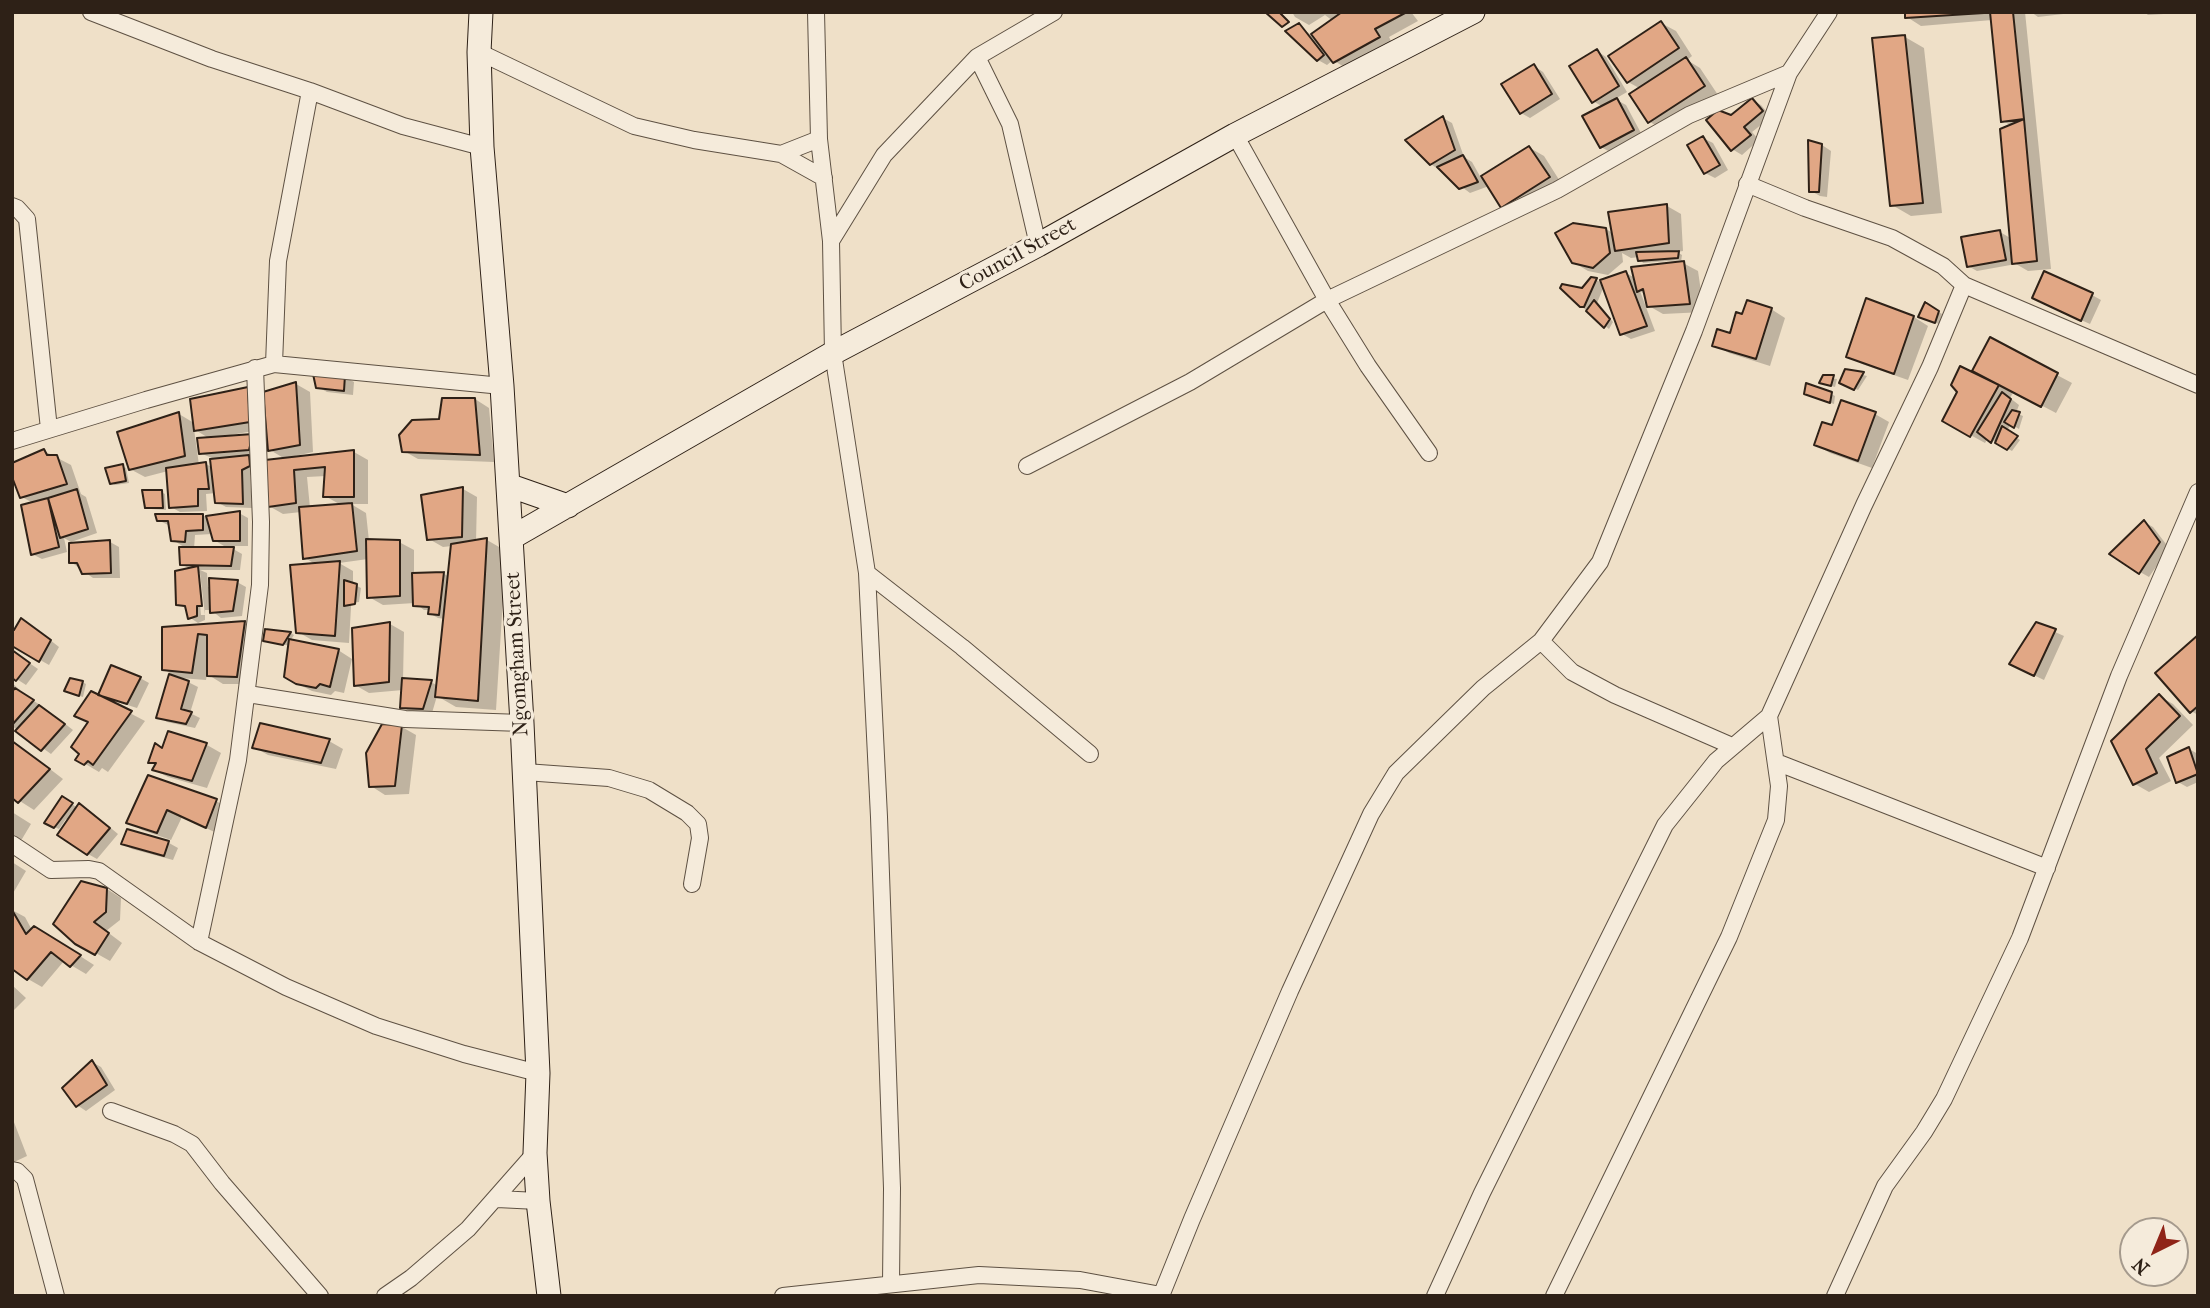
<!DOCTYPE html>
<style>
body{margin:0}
#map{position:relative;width:2210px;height:1308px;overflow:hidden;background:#efe0c8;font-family:"IM FELL French Canon",serif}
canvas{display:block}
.frame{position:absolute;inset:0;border:14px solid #2e2117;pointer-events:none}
.north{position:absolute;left:2119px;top:1217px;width:70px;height:70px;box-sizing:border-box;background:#f5ebdb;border:2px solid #a59a8d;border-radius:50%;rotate:223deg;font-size:19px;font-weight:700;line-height:28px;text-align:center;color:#2e2117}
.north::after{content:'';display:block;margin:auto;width:24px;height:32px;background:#8f2418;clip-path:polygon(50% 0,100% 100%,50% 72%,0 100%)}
</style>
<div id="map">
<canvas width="2210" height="1308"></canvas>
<div class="frame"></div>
<div class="north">N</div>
</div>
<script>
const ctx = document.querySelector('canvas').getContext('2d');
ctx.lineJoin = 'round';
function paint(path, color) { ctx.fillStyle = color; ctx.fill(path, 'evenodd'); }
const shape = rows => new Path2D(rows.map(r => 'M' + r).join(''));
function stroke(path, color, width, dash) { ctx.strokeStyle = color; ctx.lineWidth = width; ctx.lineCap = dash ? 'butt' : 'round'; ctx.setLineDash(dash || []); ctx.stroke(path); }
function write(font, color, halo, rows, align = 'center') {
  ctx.font = font + ' "IM FELL French Canon",serif'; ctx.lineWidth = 6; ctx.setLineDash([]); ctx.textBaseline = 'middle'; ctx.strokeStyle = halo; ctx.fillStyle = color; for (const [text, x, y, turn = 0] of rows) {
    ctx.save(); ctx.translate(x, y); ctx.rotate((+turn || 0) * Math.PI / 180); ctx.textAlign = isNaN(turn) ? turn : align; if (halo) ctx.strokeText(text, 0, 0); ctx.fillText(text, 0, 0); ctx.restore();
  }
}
const shadow = shape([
 [1292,12,1411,12,1418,21,1389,37,1393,45,1349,70,1333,60,1327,65,1318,60,1299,25,1312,36,1333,21,1325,15,1309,25,1295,17],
 [1907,12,2025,12,2051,269,2028,271,2016,264,1977,271,1968,266,2000,232,2012,239,2012,126,2003,121,1992,20,1921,26,1907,17],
 [2031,12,2080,12,2038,17],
 [2144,12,2195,12,2148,15],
 [1661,23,1676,31,1692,56,1687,60,1700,68,1718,95,1664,130,1650,122,1632,95,1641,89,1628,82],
 [1905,37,1924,48,1942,213,1911,216,1892,205],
 [1597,51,1606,57,1627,92,1615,99,1626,105,1642,135,1610,152,1601,147,1603,107,1593,101],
 [1534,66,1543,72,1560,99,1530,118,1521,113],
 [1752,100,1761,105,1771,117,1752,132,1759,140,1742,155,1732,149,1731,117],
 [1443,118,1452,123,1464,157,1472,162,1481,178,1530,148,1544,156,1563,186,1517,215,1503,207,1489,186,1470,193,1431,164],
 [1703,138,1713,143,1728,170,1715,178,1705,173],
 [1822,145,1831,151,1827,197,1820,196,1811,191],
 [1667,206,1681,214,1683,251,1677,252,1682,255,1681,262,1681,260,1643,263,1639,257,1631,258,1622,253,1623,262,1608,275,1588,271,1573,262,1606,229,1614,234],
 [1683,263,1698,271,1704,312,1663,314,1649,306,1646,295,1640,291,1655,331,1631,339,1622,334,1604,286,1597,303,1613,322,1609,329,1581,306,1583,290,1596,280,1600,282,1626,273,1635,278],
 [2092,295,2101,300,2090,324,2043,303],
 [1867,301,1914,317,1928,326,1908,380,1862,364,1848,356],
 [1926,305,1942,314,1939,324,1924,319],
 [1771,309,1785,318,1770,366,1729,353,1715,345,1731,335,1743,317],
 [1991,340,2072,383,2056,413,2014,391,2010,398,2019,405,2016,413,2023,416,2019,429,2011,424,2007,431,2020,440,2012,451,1988,438,1985,443,1945,421],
 [1846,371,1867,376,1858,390,1841,382],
 [345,377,354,382,353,395,327,392,318,387],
 [1824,377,1837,379,1835,387,1825,384],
 [296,384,310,392,313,452,295,456,296,458,354,452,368,460,368,504,351,504,366,513,369,541,399,542,414,550,414,575,443,573,449,577,452,546,443,547,429,539,463,489,477,497,476,542,487,540,506,551,496,710,456,707,437,696,432,713,411,712,402,707,403,690,369,693,355,685,390,624,404,632,403,680,431,682,438,686,445,619,438,618,429,613,430,610,424,610,415,603,383,605,369,597,368,559,339,563,353,571,353,584,361,588,359,602,351,603,351,607,359,606,351,607,349,643,312,640,298,632,317,565,305,558,301,512,283,514,269,506,287,460,270,450,265,403,262,404,264,429,231,435,231,437,261,441,258,454,246,455,258,462,258,471,250,475,252,508,226,507,217,502,216,493,206,494,207,511,180,512,171,507,168,471,145,477,130,469,179,414,194,423,264,394],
 [194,429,210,439,200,453,212,458,213,468,206,464,199,465],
 [326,476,325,496,341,505,310,508,307,477],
 [1831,394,1835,396,1834,404,1810,396],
 [475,399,489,408,494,462,418,459,404,451,440,421],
 [1875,414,1889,422,1872,468,1830,453,1816,445],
 [44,451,71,465,81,494,86,497,97,533,71,542,64,538,67,552,42,559,32,554,33,503,22,497],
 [122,466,126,468,129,483,115,485,111,483],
 [161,492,165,494,166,510,151,509,146,507],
 [239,513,248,518,248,546,228,546,242,554,240,570,200,570,207,573,208,587,237,582,246,587,242,616,221,618,211,610,205,610,205,620,198,623,189,617,187,609,178,604,191,570,182,564,187,549,173,540,170,526,158,520],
 [212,534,214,540,229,549,194,549,195,535],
 [197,573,200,573,205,615,201,615],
 [2144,522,2153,527,2169,548,2149,577,2140,572],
 [110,542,119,547,120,578,93,578,71,562,71,545],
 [244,623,258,631,251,684,223,684,207,674,206,680,180,678,198,687,190,713,200,718,195,728,167,722,158,717,171,674,164,669,164,628],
 [2037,624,2064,636,2044,680,2021,669],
 [31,625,59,647,49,665,12,644],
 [266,631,291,633,294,635,290,641,338,650,352,659,344,693,335,691,331,695,312,691,300,685,290,646,265,640],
 [2198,637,2198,715,2191,711],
 [12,651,38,669,26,685,12,676],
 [140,678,149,683,137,708,108,699,107,701,145,721,108,772,102,768,99,772,77,759,89,723,77,716,99,697],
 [82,682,86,684,83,697,70,693],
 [12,683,20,690,19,692,42,706,73,730,51,754,12,726],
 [2159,696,2173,704,2193,725,2159,758,2171,781,2149,792,2135,784,2113,741],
 [261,725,329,741,343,749,336,769,268,755,254,747],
 [402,727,416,735,409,794,385,795,371,786],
 [170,733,207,745,221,753,207,788,168,777,154,770,156,766,150,762,164,750],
 [12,740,63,779,34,810,12,796],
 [2189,749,2198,754,2198,782,2187,787,2178,782],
 [149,777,216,801,230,809,221,835,182,817,171,840,142,830,128,822],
 [62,798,78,808,80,805,89,810,118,834,97,859,88,854,69,821,66,819,59,829,46,823],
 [12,812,31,824,22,839,12,844],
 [128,831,169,843,178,848,173,860,132,849,123,844],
 [12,862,26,871,12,895],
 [107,889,121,898,120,920,106,931,122,943,110,961,76,942],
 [12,910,25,917,32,930,49,936,94,965,86,974,64,961,42,987,28,979,12,967],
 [12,985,26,998,12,1012],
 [92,1062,101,1067,115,1090,86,1111,77,1105],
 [12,1117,27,1156,12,1163]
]);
const building = shape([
 [1265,12,1279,12,1289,22,1282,27,1265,12],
 [1342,12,1404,12,1405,13,1375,29,1380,37,1333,63,1311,34,1342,12],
 [1905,12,1984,12,1984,13,1905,18,1905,12],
 [1990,12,2013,12,2024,119,2001,122,1990,12],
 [1661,21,1679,48,1627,83,1608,56,1661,21],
 [1299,23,1324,55,1317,61,1285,31,1299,23],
 [1905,35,1923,203,1890,206,1872,38,1905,35],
 [1597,49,1619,86,1592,103,1569,66,1597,49],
 [1686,57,1705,86,1648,123,1629,94,1686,57],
 [1534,64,1552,94,1520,114,1501,84,1534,64],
 [1617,98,1634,130,1600,148,1582,116,1617,98],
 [1752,98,1763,111,1744,127,1751,135,1731,151,1706,120,1718,110,1731,115,1752,98],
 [1443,116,1455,150,1430,165,1405,140,1443,116],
 [2024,119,2037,261,2012,264,2000,129,2024,119],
 [1703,136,1720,165,1704,174,1687,145,1703,136],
 [1808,140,1822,144,1819,192,1809,192,1808,140],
 [1529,146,1550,177,1501,208,1481,176,1529,146],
 [1463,155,1478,182,1459,189,1437,167,1463,155],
 [1667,204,1669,243,1615,251,1608,212,1667,204],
 [1573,223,1606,228,1610,253,1593,268,1572,263,1555,233,1573,223],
 [2000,230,2006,260,1967,267,1961,237,2000,230],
 [1679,251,1678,258,1638,261,1636,252,1679,251],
 [1684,261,1690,304,1647,307,1643,289,1637,292,1631,267,1684,261],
 [1626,271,1647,326,1620,335,1600,280,1626,271],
 [2044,271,2093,293,2081,321,2032,298,2044,271],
 [1591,277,1597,278,1584,307,1580,307,1560,288,1562,284,1582,288,1591,277],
 [1866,298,1914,316,1894,374,1846,357,1866,298],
 [1594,300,1610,319,1604,328,1586,311,1594,300],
 [1747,300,1772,308,1756,359,1712,346,1717,329,1730,333,1736,312,1742,314,1747,300],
 [1925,302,1939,311,1935,323,1918,317,1925,302],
 [1990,337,2058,373,2041,407,1972,371,1990,337],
 [1960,366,1999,385,1970,437,1942,421,1957,392,1951,385,1960,366],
 [1845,369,1864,372,1854,390,1839,383,1845,369],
 [313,374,345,375,344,391,316,388,313,374],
 [1823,375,1834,375,1831,386,1819,383,1823,375],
 [296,382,300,445,268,451,263,392,296,382],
 [1806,383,1832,392,1830,403,1804,394,1806,383],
 [248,387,250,422,194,431,190,399,248,387],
 [2002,392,2011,399,1991,443,1977,432,2002,392],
 [442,398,475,398,480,455,402,452,399,435,412,420,439,419,442,398],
 [1841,400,1876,412,1858,461,1814,445,1822,422,1832,425,1841,400],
 [2012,410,2020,412,2014,428,2004,422,2012,410],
 [179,412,185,456,129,470,117,432,179,412],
 [2002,426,2018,436,2007,450,1995,443,2002,426],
 [253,434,249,450,199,454,197,438,253,434],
 [44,449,47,455,57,455,67,484,20,498,12,477,12,463,44,449],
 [354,450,354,497,323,497,325,467,294,470,296,503,268,507,265,460,354,450],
 [249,455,250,466,242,470,243,504,215,503,210,459,249,455],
 [206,462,209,489,198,489,198,506,169,508,166,468,206,462],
 [123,464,126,481,110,484,105,468,123,464],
 [463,487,462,537,427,540,421,495,463,487],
 [77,489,88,529,60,538,48,498,77,489],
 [142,490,162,490,163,508,145,508,142,490],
 [48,498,59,547,31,555,21,505,48,498],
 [352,503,357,551,303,559,299,507,352,503],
 [240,511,240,541,213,541,206,516,240,511],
 [155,514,203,514,203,530,186,531,185,542,171,541,168,521,157,521,155,514],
 [2144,520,2160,542,2139,574,2109,554,2144,520],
 [487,538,478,701,435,697,451,544,487,538],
 [366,539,400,540,400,596,367,598,366,539],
 [110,540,111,573,82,574,77,563,69,563,69,543,110,540],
 [179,547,234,547,231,566,180,565,179,547],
 [340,561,335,636,296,633,290,565,340,561],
 [198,566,202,606,197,606,197,616,188,619,185,606,176,605,175,571,198,566],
 [444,572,439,615,428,614,429,607,413,606,412,573,444,572],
 [209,578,238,580,233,611,210,613,209,578],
 [344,580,357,584,355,604,344,606,344,580],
 [21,618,51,640,39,662,12,646,12,629,14,630,21,618],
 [245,621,237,677,207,676,207,635,198,634,192,673,162,670,162,627,245,621],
 [390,622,389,682,354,686,352,628,390,622],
 [2036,622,2056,629,2034,676,2009,664,2036,622],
 [265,629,291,632,283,645,263,641,265,629],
 [2198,635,2198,706,2190,713,2155,673,2198,635],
 [289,639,339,649,330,687,320,684,316,688,296,684,284,677,289,639],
 [12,650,30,663,16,681,12,678,12,650],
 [111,665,141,677,127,704,98,695,111,665],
 [169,674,189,681,181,709,192,712,186,724,156,718,169,674],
 [70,678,83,681,79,696,64,691,70,678],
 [402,678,432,680,423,709,400,708,402,678],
 [15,688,34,700,12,725,12,692,15,688],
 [91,691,132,711,93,765,88,761,84,765,75,760,79,754,71,747,88,722,74,716,91,691],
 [2159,694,2180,716,2146,749,2157,773,2133,785,2111,741,2159,694],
 [39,705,65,724,41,751,15,731,39,705],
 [260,723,330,739,321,763,252,748,260,723],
 [382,724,402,725,395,786,369,787,366,753,382,724],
 [168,731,207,743,192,781,152,770,156,763,148,763,155,743,162,748,168,731],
 [12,741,50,769,18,803,12,798,12,741],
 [2189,747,2198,774,2176,783,2167,757,2189,747],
 [148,775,217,799,206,828,167,810,157,833,126,823,148,775],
 [62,796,73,803,54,828,44,823,62,796],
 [79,803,110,828,87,855,57,835,79,803],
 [127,829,169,841,164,856,121,844,127,829],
 [81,881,107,888,106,912,94,922,109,933,95,955,75,944,53,924,81,881],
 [12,910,26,934,34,926,81,955,70,967,51,952,27,980,12,969,12,910],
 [92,1060,107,1085,76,1107,62,1088,92,1060]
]);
const street = shape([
 [91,12,212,59,310,91],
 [816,12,819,139,831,241,833,353,867,573,879,817,892,1188,891,1283],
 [479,52,634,126,694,140,781,154,824,178],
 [977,57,1010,124,1038,245],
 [1235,135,1327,300,1368,366,1429,453],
 [781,154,819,139],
 [12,206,17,208,27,219,49,429],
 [831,241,884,155,977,57,1054,12],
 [1964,285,2198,385],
 [274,364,278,261,310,91,403,126,482,147],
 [12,441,146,400,274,364,502,386],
 [1027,466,1190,382,1327,300,1557,190,1689,115,1789,73],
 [867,573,962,647,1090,754],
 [1541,641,1572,672,1615,695,1732,746],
 [248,694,405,719,522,723],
 [1776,762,2047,868],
 [525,772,609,778,649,790,687,813,698,824,700,838,692,884],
 [12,844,51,870,89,869,99,871,199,942,286,987,376,1026,464,1054,538,1073],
 [199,942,238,760,260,585,261,522,255,368],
 [111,1111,174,1134,192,1144,222,1183,320,1296],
 [12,1170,17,1171,25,1179,56,1296],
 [497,1199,538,1201],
 [385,1296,411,1278,468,1229,535,1153],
 [783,1296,979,1275,1080,1280,1161,1295],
 [1161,1296,1192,1219,1290,991,1371,814,1396,773,1483,688,1541,641,1600,562,1694,331,1789,73,1829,12],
 [1435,1296,1482,1193,1665,825,1716,761,1769,716,1864,505,1930,367,1964,285,1943,266,1892,238,1805,208,1747,184],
 [1554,1296,1729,937,1776,820,1779,786,1769,716],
 [1835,1296,1885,1186,1924,1132,1944,1099,2020,938,2119,676,2198,492]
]);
const secondary = shape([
 [481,12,479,52,482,147,502,386,522,723,538,1073,535,1153,538,1201,549,1296],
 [508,485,568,506],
 [511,538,833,353,1038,245,1235,135,1473,12]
]);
const streetNames = [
 ["Council Street",1018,255,-29],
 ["Ngomgham Street",518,654,-93]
];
paint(shadow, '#0003');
paint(building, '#e1a785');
stroke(building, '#2e2117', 2);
stroke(street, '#5e5143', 18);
stroke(secondary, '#2e2117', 25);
stroke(street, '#f5ebdb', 16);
stroke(secondary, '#f5ebdb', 23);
write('21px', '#2e2117', '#f5ebdb', streetNames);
</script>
